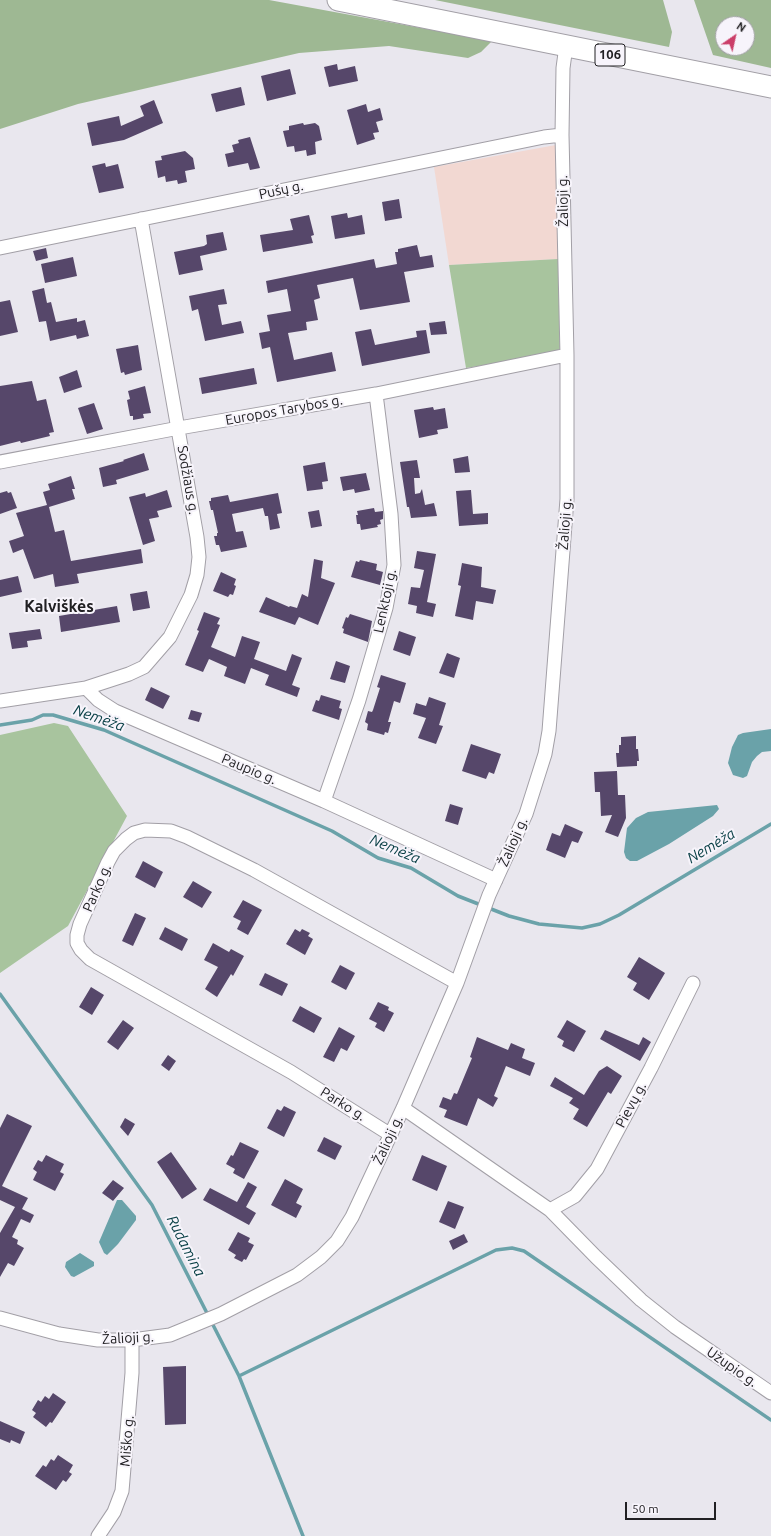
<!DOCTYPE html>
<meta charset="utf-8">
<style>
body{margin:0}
#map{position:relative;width:771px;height:1536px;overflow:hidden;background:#e9e7ee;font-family:Ubuntu,sans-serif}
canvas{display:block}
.north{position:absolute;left:715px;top:16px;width:40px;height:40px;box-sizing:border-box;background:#f7f4fb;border:1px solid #a19fa5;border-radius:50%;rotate:34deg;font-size:11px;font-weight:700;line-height:16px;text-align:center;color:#212023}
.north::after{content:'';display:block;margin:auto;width:14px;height:18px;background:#cb3e69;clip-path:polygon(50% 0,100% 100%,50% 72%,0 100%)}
.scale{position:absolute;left:625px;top:1502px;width:91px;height:18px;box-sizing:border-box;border:2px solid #212023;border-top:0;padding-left:5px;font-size:12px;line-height:14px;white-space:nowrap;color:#212023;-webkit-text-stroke:3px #f7f4fb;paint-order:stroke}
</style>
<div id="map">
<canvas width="771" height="1536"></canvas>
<div class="north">N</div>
<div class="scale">50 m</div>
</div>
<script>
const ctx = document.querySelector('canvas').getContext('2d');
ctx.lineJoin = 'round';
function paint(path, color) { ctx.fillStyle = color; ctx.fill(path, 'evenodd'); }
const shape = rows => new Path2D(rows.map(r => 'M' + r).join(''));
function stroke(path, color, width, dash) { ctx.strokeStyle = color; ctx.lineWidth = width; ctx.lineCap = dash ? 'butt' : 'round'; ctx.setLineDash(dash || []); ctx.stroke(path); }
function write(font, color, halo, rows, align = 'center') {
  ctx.font = font + ' Ubuntu,sans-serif'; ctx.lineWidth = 4; ctx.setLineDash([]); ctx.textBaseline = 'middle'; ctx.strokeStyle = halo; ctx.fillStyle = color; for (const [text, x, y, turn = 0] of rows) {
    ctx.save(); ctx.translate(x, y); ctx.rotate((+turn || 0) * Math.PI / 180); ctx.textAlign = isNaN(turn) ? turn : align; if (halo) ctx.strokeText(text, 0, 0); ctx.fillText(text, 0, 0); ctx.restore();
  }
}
const industrial = shape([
 [556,145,558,259,449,265,434,167]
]);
const green = shape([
 [558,259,560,353,466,368,449,265],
 [54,723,68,726,127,816,68,926,0,973,0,735]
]);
const forest = shape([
 [0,0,269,0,492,41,481,52,468,58,389,46,299,53,78,104,0,129],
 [435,0,663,0,672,32,669,47],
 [694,0,771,0,771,68,713,55],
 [723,24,747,24,747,48,723,48]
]);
const water = shape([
 [771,729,771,751,762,752,757,756,752,762,747,776,743,778,733,775,728,763,732,747,738,735,743,733],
 [717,805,719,809,713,816,669,844,637,861,630,861,626,858,624,852,627,828,636,818,648,812],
 [117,1200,122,1200,136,1216,136,1220,118,1244,107,1255,104,1253,99,1242],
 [80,1253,94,1262,94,1266,74,1277,71,1276,65,1267,66,1262]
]);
const stream = shape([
 [0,725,32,720,43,715,53,715,104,730,332,831,378,858,411,868,458,896,509,916,539,924,582,928,600,924,619,915,771,824],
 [0,994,152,1205,239,1376,303,1536],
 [239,1376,496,1250,512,1248,524,1251,771,1420]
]);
const building = shape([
 [337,64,338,70,355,66,358,81,329,87,324,67],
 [290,69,296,94,267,101,261,76],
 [241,87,245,105,216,112,211,94],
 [154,100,163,123,124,140,92,146,87,123,119,116,121,126,144,116,140,106],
 [366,104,368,112,380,108,383,120,376,122,379,132,373,133,375,139,357,145,347,110],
 [303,123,304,125,315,123,319,126,322,140,315,142,316,154,307,156,306,150,295,152,294,146,287,147,283,131,289,130,289,126],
 [250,137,260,168,250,170,248,163,228,167,225,154,234,152,232,145,239,143,238,140],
 [185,151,193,158,195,169,185,171,187,182,178,184,177,180,166,182,165,176,158,178,155,161,162,160,161,156],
 [105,163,106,167,118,164,124,188,99,193,92,166],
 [399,199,402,218,385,221,382,202],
 [347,213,348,218,362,215,365,234,335,239,331,216],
 [309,215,314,235,311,236,313,243,263,252,260,235,293,230,290,219],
 [223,232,227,250,200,256,203,270,179,275,174,252,204,246,207,244,206,235],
 [417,245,420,257,432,255,434,267,404,272,410,302,360,310,353,278,317,285,320,298,314,300,318,320,306,322,307,330,288,333,294,360,332,352,336,371,277,382,270,347,262,349,259,333,270,331,267,315,291,311,287,289,268,293,266,281,374,259,376,268,397,264,395,252,398,252,398,249],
 [46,248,48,258,36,261,33,251],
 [73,257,77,276,45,283,41,264],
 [44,288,47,303,51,302,56,322,77,318,77,322,85,320,89,336,77,339,76,335,50,341,46,321,39,322,32,291],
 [224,289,227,304,218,305,222,325,241,321,244,333,205,341,198,309,192,311,189,296],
 [10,300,18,332,0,336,0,302],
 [445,321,447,334,431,335,429,323],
 [371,329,375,345,417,337,416,331,426,330,430,353,362,366,355,332],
 [138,345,142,370,125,375,124,372,121,373,116,349],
 [254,368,257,384,202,394,199,378],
 [77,370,82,387,64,393,59,377],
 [32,381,37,401,46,399,54,432,49,433,50,436,21,443,20,441,0,446,0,386],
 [145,386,151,413,143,414,144,418,133,420,133,416,130,416,127,400,130,399,128,391],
 [94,403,103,429,87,434,78,408],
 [433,407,434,410,445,408,448,428,437,430,438,434,419,438,414,410],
 [144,453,149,470,116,480,117,484,103,487,99,468,124,461,123,460],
 [468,456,470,472,455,473,453,459],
 [417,460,420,478,414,478,415,494,420,493,422,489,425,505,434,503,437,516,411,518,409,507,407,507,400,462],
 [325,462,328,481,322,482,323,489,307,491,303,466],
 [366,473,370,490,355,493,354,489,343,491,340,477],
 [71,476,75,489,72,489,75,499,49,507,55,532,64,530,71,561,141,549,143,563,77,574,79,583,55,587,53,574,34,579,23,549,13,553,9,541,24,536,16,513,47,505,43,492,50,490,48,484],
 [167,490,172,507,157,511,159,517,149,519,155,541,143,545,129,497,145,493,146,497],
 [471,490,473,514,488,513,488,524,459,526,456,491],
 [7,491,8,493,11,492,17,508,0,514,0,493],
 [278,493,282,513,277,514,280,528,270,530,268,516,265,516,263,508,232,514,236,532,243,531,247,547,221,552,219,545,216,545,214,536,217,536,217,533,218,533,213,510,211,510,209,501,211,501,211,498,228,495,230,502],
 [374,508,375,512,383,511,383,519,380,520,381,524,377,525,378,527,361,530,360,524,357,524,356,515,358,515,357,511],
 [319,510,322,526,311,528,308,512],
 [417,551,436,554,427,602,436,604,433,617,416,613,417,606,408,604,411,587,420,588,424,570,414,568],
 [314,559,323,561,321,578,335,583,318,625,299,617,295,625,259,612,266,597,289,607,290,606,297,608,302,594,308,597],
 [360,560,377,564,376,570,383,572,380,585,351,577,356,561,359,562],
 [462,563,482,567,481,587,496,590,493,604,476,601,473,620,455,616,461,586,458,585],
 [221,572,236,579,234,585,236,586,233,595,230,594,228,597,213,591],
 [18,576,22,592,0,597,0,580],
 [147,591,150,608,133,611,130,594],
 [117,606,120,622,61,632,59,616],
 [204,612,220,618,217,624,220,625,211,647,235,657,242,636,260,642,254,659,286,671,292,654,302,658,292,685,300,688,297,697,265,685,269,675,251,668,245,684,224,676,227,667,209,659,203,672,185,665,199,631,197,630],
 [350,614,372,621,368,642,343,633,344,629,342,628,346,617,348,618],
 [40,629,42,639,27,641,28,647,12,649,9,633],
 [399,631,416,637,410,656,393,650],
 [447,653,460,658,454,678,439,673],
 [336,661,350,666,345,683,330,679],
 [381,675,406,683,400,703,394,701,388,722,391,722,388,733,385,732,384,735,367,730,368,724,365,722,368,711,372,712,373,710,380,688,377,687],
 [151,687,170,696,163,709,145,700],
 [321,695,341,701,339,708,342,709,339,720,312,711,316,700,319,701],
 [429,697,446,703,439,725,443,726,436,744,418,738,426,718,413,714,416,703,426,706],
 [191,710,202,713,199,722,188,719],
 [636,736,636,749,638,749,639,761,637,761,637,766,617,767,616,753,619,753,619,745,621,745,621,737],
 [471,744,501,754,494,774,489,772,486,779,462,771],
 [617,771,618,795,625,795,626,818,618,837,605,832,612,815,601,816,600,792,595,792,594,772],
 [450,804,463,808,458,825,445,821],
 [565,824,583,832,578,843,572,841,565,858,546,850,552,833,560,836],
 [143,861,163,872,155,888,135,877],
 [193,881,212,892,202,908,183,897],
 [243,900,262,910,248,935,237,929,241,921,233,917],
 [135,913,146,918,133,946,122,941],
 [165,927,188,939,182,951,159,939],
 [295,929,300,932,302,929,310,933,308,936,313,939,305,955,286,944],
 [213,943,229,952,231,949,244,956,233,976,231,974,217,997,205,989,218,967,204,960],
 [639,957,665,973,649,1000,633,990,637,983,627,977],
 [340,965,355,973,346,990,331,982],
 [265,973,288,984,282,996,259,985],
 [91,987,104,995,92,1015,79,1007],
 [378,1002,389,1007,388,1010,394,1013,384,1032,375,1027,377,1023,369,1019],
 [300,1006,322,1018,314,1033,292,1021],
 [123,1020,134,1028,118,1050,107,1042],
 [567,1020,586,1031,574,1052,562,1046,564,1041,557,1037],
 [339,1027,355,1036,347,1051,341,1048,334,1062,323,1057],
 [605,1030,639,1045,643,1037,651,1042,640,1061,600,1039],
 [477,1037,508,1050,511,1043,525,1049,522,1058,535,1063,530,1076,506,1066,494,1096,498,1098,493,1107,478,1098,467,1126,444,1117,447,1110,439,1107,443,1097,451,1100,454,1093,457,1094,472,1058,470,1057],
 [168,1055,176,1061,169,1071,161,1065],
 [607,1066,622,1076,611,1094,608,1092,587,1127,573,1119,579,1109,569,1103,573,1098,550,1086,555,1077,584,1095,599,1071],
 [284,1106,296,1112,284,1137,267,1128,277,1109,281,1111],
 [7,1114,32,1126,2,1186,28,1198,22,1209,34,1215,30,1223,21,1219,12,1237,18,1240,17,1244,24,1248,14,1266,8,1263,0,1277,0,1233,15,1207,0,1200,0,1128],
 [125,1118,135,1124,128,1136,120,1127],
 [324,1137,342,1146,335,1160,317,1151],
 [240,1142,259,1151,244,1179,233,1173,235,1169,226,1164,231,1155,233,1156],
 [171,1152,197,1189,182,1199,157,1162],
 [46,1155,64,1164,60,1172,64,1174,55,1191,33,1180,37,1172,33,1169,38,1160,42,1162],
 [422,1155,447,1166,437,1191,412,1180],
 [285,1179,303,1189,296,1203,302,1206,296,1218,271,1205],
 [113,1180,124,1188,113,1201,102,1193],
 [248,1182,257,1187,246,1207,256,1213,249,1225,203,1200,210,1188,237,1202],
 [448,1201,464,1207,455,1229,439,1222],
 [238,1232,250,1238,248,1242,254,1245,246,1260,244,1259,242,1262,234,1258,236,1255,228,1250],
 [464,1234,468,1242,453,1250,449,1241],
 [186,1366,186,1424,165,1425,163,1367],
 [53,1393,66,1402,52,1423,50,1422,46,1427,33,1417,36,1413,32,1410,38,1400,41,1402,45,1396,49,1399],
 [0,1421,25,1432,20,1444,11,1440,10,1443,0,1439],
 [58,1455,73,1465,69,1472,72,1474,66,1482,63,1480,56,1490,35,1476,43,1465,46,1467,51,1459,54,1461]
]);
const street = shape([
 [0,248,544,137,562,135],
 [0,462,179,428,376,394,567,355],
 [86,688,98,700,115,711,324,801,496,880],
 [0,701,86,688,129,674,144,667,170,637,191,595,197,575,199,557,197,537,141,219],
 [324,801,359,700,386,608,394,565,391,514,376,394],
 [403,1108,550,1210,596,1257,641,1300,675,1327,771,1393],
 [391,1135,291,1072,90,959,81,950,77,943,77,935,80,924,108,862,114,851,126,839,134,833,145,830,171,831,187,837,254,870,457,983],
 [550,1210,575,1196,597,1169,651,1068,693,983],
 [0,1318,59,1334,98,1340,132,1340,170,1335,221,1314,297,1275,321,1257,337,1241,352,1217,403,1108,457,983,489,895,526,814,545,754,549,731,567,499,567,355,562,135,563,68,566,46],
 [98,1536,114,1512,122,1491,132,1373,132,1340]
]);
const primary = shape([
 [338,0,771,87]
]);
const shields = [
 [610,55,30]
];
const shieldNames = [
 ["106",610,55]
];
const streetNames = [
 ["Pušų g.",281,190,-12],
 ["Žalioji g.",563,201,-91],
 ["Europos Tarybos g.",284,410,-10],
 ["Sodžiaus g.",188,480,80],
 ["Žalioji g.",565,524,-86],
 ["Lenktoji g.",385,601,-78],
 ["Paupio g.",249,769,23],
 ["Žalioji g.",513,842,-66],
 ["Parko g.",97,888,-66],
 ["Parko g.",343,1104,32],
 ["Pievų g.",631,1105,-62],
 ["Žalioji g.",388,1140,-65],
 ["Žalioji g.",128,1338,-3],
 ["Užupio g.",732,1367,35],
 ["Miško g.",127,1441,-85]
];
const waterNames = [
 ["Nemėža",99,718,19],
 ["Nemėža",711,846,-31],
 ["Nemėža",395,849,23],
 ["Rudamina",186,1246,63]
];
const quarterNames = [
 ["Kalviškės",59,607]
];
paint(industrial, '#f2d8d2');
paint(green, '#a8c49e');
paint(forest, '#9eb893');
paint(water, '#6aa2a9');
stroke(stream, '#6aa2a9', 3.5);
paint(building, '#56476a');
stroke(street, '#a29fa6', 15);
stroke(primary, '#a29fa6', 23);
stroke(street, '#fff', 13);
stroke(primary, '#fff', 21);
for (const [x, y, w] of shields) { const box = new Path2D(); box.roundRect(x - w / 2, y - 11, w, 22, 3); ctx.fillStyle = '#f7f4fb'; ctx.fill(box); stroke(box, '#212023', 1); }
write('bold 13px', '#212023', null, shieldNames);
write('14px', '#212023', '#f7f4fb', streetNames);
write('italic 15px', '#073e44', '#f7f4fb', waterNames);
write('bold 16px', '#212023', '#f7f4fb', quarterNames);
</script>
